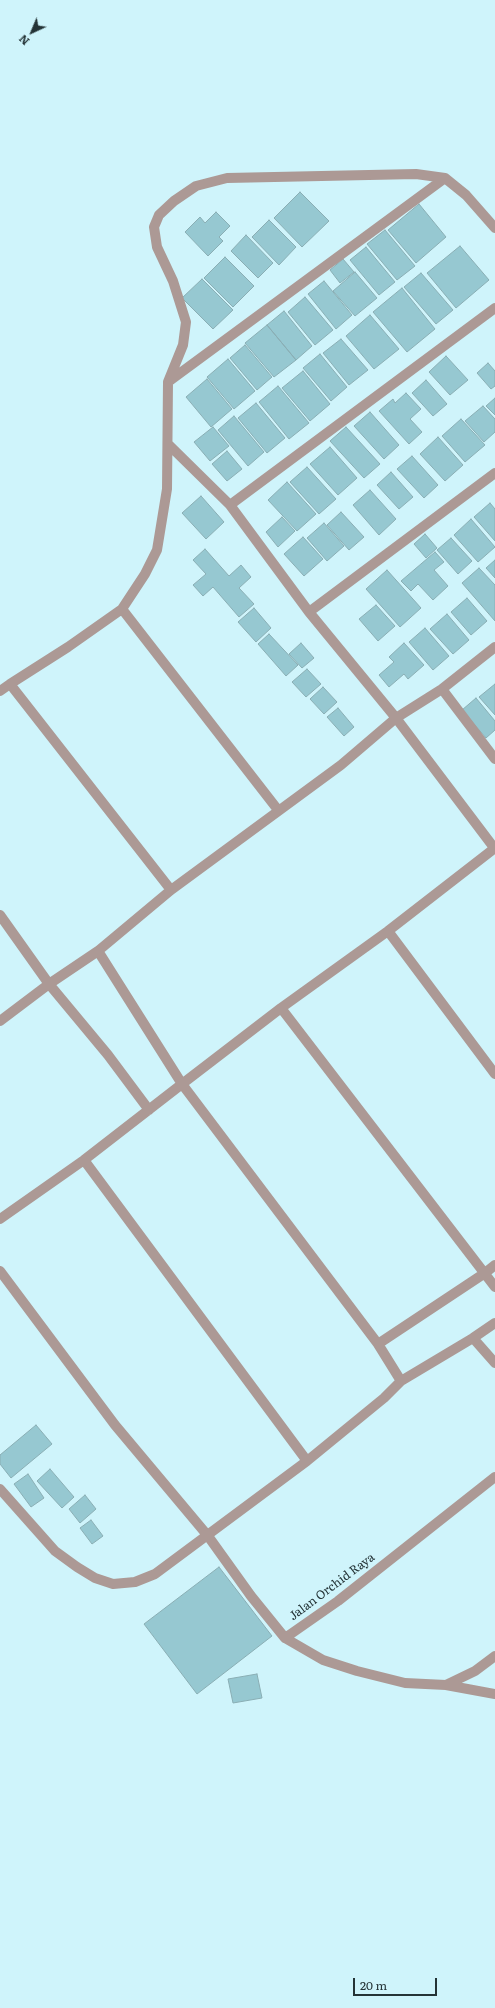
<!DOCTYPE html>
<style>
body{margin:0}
#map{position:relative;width:495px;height:2008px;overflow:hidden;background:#cff4fb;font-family:Literata,serif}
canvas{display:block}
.north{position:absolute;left:12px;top:12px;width:40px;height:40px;-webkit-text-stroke:3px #cff4fb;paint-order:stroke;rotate:224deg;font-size:11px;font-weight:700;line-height:16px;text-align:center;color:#243336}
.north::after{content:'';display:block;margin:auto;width:14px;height:18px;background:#243336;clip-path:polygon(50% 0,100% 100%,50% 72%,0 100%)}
.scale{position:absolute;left:353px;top:1978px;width:84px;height:18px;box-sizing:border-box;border:2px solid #243336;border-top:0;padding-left:5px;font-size:12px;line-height:14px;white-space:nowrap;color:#243336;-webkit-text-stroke:3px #cff4fb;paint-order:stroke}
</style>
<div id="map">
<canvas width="495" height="2008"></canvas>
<div class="north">N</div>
<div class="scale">20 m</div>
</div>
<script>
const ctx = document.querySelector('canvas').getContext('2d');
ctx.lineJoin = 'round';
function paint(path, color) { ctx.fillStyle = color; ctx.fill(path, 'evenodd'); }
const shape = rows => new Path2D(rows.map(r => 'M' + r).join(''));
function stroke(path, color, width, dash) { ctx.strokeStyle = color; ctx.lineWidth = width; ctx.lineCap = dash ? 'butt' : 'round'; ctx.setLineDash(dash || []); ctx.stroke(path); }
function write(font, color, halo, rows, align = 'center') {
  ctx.font = font + ' Literata,serif'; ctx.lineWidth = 3; ctx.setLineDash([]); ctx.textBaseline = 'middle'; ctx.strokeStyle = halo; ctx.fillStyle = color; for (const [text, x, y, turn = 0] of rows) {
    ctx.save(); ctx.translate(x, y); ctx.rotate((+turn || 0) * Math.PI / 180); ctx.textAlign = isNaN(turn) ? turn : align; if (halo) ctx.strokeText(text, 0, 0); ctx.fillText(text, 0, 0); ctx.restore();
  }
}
const building = shape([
 [300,192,329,221,302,247,274,218,300,192],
 [419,204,446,237,416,263,388,230,419,204],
 [216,212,230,226,219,237,223,241,208,256,185,232,200,217,205,223,216,212],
 [269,220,296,247,279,265,252,237,269,220],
 [385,230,415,266,397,280,367,244,385,230],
 [246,235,273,263,258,278,231,251,246,235],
 [460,246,489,280,456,308,427,273,460,246],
 [366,247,395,282,379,295,350,260,366,247],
 [225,257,254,286,233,307,204,278,225,257],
 [343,259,354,272,340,283,330,270,343,259],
 [355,272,377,298,355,316,333,291,355,272],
 [421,273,453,310,436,324,404,287,421,273],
 [202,279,233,310,213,329,182,298,202,279],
 [324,281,352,315,336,329,308,294,324,281],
 [402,288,435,329,407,352,373,312,402,288],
 [305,297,333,330,315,345,288,312,305,297],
 [284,311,312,346,296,360,267,325,284,311],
 [370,315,399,349,374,369,346,336,370,315],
 [267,325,296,360,274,377,245,343,267,325],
 [341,339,368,370,349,385,323,353,341,339],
 [245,345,272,377,257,390,230,358,245,345],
 [320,354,347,387,331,401,303,368,320,354],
 [446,356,468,380,450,395,429,372,446,356],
 [228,359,255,391,234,409,207,377,228,359],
 [488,363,495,371,495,386,491,389,477,373,488,363],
 [303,371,330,404,310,421,282,388,303,371],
 [207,379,232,409,211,427,186,397,207,379],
 [426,380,447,404,433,416,412,393,426,380],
 [278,386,309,423,289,439,259,402,278,386],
 [406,393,421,409,410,419,422,432,409,444,379,411,393,399,395,403,406,393],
 [495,398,495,415,486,406,495,398],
 [256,403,285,438,267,453,238,418,256,403],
 [483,406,495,419,495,432,484,442,465,421,483,406],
 [370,412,399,445,384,459,354,426,370,412],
 [234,416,264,452,248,466,218,430,234,416],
 [461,419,485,445,465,462,442,436,461,419],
 [213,427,229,446,210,461,194,442,213,427],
 [346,427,380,464,364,478,330,441,346,427],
 [438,437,463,465,445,481,420,454,438,437],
 [330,447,357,478,338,495,310,464,330,447],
 [227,451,242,469,227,481,212,464,227,451],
 [412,456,438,485,424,498,397,469,412,456],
 [307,467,336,499,319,514,290,482,307,467],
 [391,472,413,497,399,509,377,485,391,472],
 [287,482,316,514,297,531,268,500,287,482],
 [370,490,396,519,379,535,353,505,370,490],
 [201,496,224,522,206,539,182,513,201,496],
 [490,503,495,509,495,541,474,517,490,503],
 [341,512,364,537,349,550,327,525,341,512],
 [282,517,295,531,278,547,266,532,282,517],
 [471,519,495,547,478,562,454,535,471,519],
 [324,523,344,546,327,561,307,538,324,523],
 [425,534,437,548,426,558,414,544,425,534],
 [303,537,323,559,304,576,284,554,303,537],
 [451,538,472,561,458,574,437,550,451,538],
 [205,549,229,576,241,565,251,577,239,588,254,604,239,617,213,587,203,596,193,585,206,574,193,560,205,549],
 [435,552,444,562,434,570,448,586,433,600,418,584,411,591,401,581,435,552],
 [495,560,495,578,486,568,495,560],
 [479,568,495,585,495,621,462,583,479,568],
 [387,570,421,608,400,627,366,589,387,570],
 [467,598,487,621,471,635,451,612,467,598],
 [376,605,395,626,378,641,359,619,376,605],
 [254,608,271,628,256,642,238,622,254,608],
 [447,614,469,640,453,654,430,629,447,614],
 [425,628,449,656,433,670,409,642,425,628],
 [269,634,298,665,286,676,258,644,269,634],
 [301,643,314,658,302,668,289,654,301,643],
 [404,643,424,665,408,679,404,674,389,687,379,675,394,662,389,657,404,643],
 [307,669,321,684,306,697,292,682,307,669],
 [495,684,495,715,479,697,495,684],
 [323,687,337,702,324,714,310,699,323,687],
 [476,698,495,721,495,730,486,738,462,710,476,698],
 [338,708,354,727,344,736,327,717,338,708],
 [36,1425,52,1444,11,1478,0,1464,0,1455,36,1425],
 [50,1469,74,1497,62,1508,37,1481,50,1469],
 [28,1474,44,1498,31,1507,14,1484,28,1474],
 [85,1495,96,1509,80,1523,69,1509,85,1495],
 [91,1520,103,1536,92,1544,80,1528,91,1520],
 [219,1567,272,1636,197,1694,144,1624,219,1567],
 [257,1674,262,1698,233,1703,228,1679,257,1674]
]);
const minor = shape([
 [168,382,445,178],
 [169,445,230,505,309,612,495,473],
 [230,505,495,308],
 [122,609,145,574,157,550,167,489,168,382,183,345,186,322,173,281,157,247,154,227,159,215,174,201,196,186,227,178,416,174,445,178,466,195,495,228],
 [309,612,396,718,495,849],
 [10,684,68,647,122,609,278,810],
 [442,689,495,759],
 [0,691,10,684,171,890],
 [0,915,49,984,0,1021],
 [388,931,495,1074],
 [98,951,182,1084,281,1008,495,1287],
 [281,1008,388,931,495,848],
 [149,1110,108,1055,49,984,98,951,171,890,341,765,396,718,442,689,495,647],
 [84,1160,307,1461],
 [0,1219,84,1160,182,1084,378,1344,401,1381,384,1398,307,1461,155,1574,135,1582,113,1584,95,1578,77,1567,55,1551,0,1489],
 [0,1271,115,1425,208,1536,251,1596,285,1638,338,1601,495,1477],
 [473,1338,495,1363],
 [378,1344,485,1273,495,1265],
 [401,1381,473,1338,495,1323],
 [285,1638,323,1660,357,1671,405,1683,446,1685,475,1671,495,1656],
 [446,1685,495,1694]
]);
const streetNames = [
 ["Jalan Orchid Raya",332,1587,-37]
];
paint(building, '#96c8d1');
stroke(building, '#8aaeb4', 1);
stroke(minor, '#ac9995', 10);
write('12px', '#243336', '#cff4fb', streetNames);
</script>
